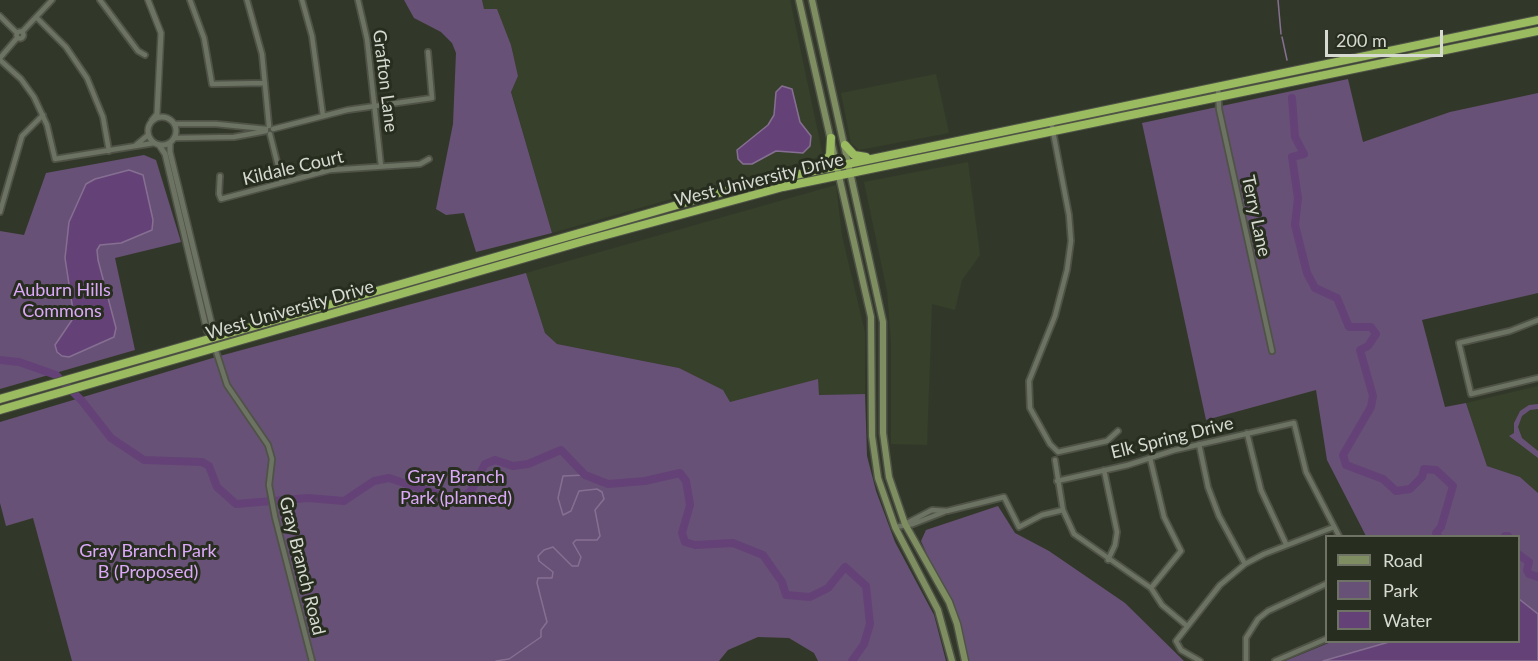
<!DOCTYPE html>
<style>
body{margin:0}
#map{position:relative;width:1538px;height:661px;overflow:hidden;background:#323829;font-family:Lato,sans-serif}
canvas{display:block}
.legend{position:absolute;left:1325px;top:535px;width:195px;height:108px;box-sizing:border-box;background:#282e1f;border:2px solid #6e7366;margin:0;padding:8px 10px;list-style:none;font-size:18px;color:#d6dad1}
.legend li{display:flex;align-items:center;gap:12px;height:30px}
.legend b{width:30px;border:2px solid #6e7366}
.scale{position:absolute;left:1325px;top:30px;width:118px;height:27px;box-sizing:border-box;border:3px solid #d6dad1;border-top:0;padding-left:8px;font-size:18px;line-height:21px;white-space:nowrap;color:#d6dad1;-webkit-text-stroke:4px #282e1f;paint-order:stroke}
</style>
<div id="map">
<canvas width="1538" height="661"></canvas>
<ul class="legend">
<li><b style="height:8px;background:#7e8e61"></b>Road</li>
<li><b style="height:16px;background:#685176"></b>Park</li>
<li><b style="height:16px;background:#644277"></b>Water</li>
</ul>
<div class="scale">200 m</div>
</div>
<script>
const ctx = document.querySelector('canvas').getContext('2d');
ctx.lineJoin = 'round';
function paint(path, color) { ctx.fillStyle = color; ctx.fill(path, 'evenodd'); }
const shape = rows => new Path2D(rows.map(r => 'M' + r).join(''));
function stroke(path, color, width, dash) { ctx.strokeStyle = color; ctx.lineWidth = width; ctx.lineCap = dash ? 'butt' : 'round'; ctx.setLineDash(dash || []); ctx.stroke(path); }
function write(font, color, halo, rows, align = 'center') {
  ctx.font = font + ' Lato,sans-serif'; ctx.lineWidth = 6; ctx.setLineDash([]); ctx.textBaseline = 'middle'; ctx.strokeStyle = halo; ctx.fillStyle = color; for (const [text, x, y, turn = 0] of rows) {
    ctx.save(); ctx.translate(x, y); ctx.rotate((+turn || 0) * Math.PI / 180); ctx.textAlign = isNaN(turn) ? turn : align; if (halo) ctx.strokeText(text, 0, 0); ctx.fillText(text, 0, 0); ctx.restore();
  }
}
const built = shape([
 [482,0,790,0,823,156,552,233,511,91,518,76,511,45,497,10,484,9],
 [936,74,949,133,859,150,851,143,841,93],
 [968,162,980,255,962,280,955,310,932,304,927,445,891,444,891,342,887,291,864,182],
 [836,185,842,236,865,332,865,394,819,395,817,380,730,403,679,368,557,344,545,333,526,273],
 [1538,386,1538,493,1520,477,1487,466,1466,403]
]);
const green = shape([
 [404,0,482,0,484,9,497,9,511,45,518,76,511,92,552,233,476,252,464,213,446,215,436,209,453,124,456,53,452,43,441,32,414,18],
 [1348,79,1363,142,1450,112,1538,93,1538,293,1422,320,1445,407,1466,403,1487,466,1520,477,1538,493,1538,661,1285,661,1331,642,1518,642,1518,536,1366,536,1327,460,1316,390,1206,420,1142,123],
 [144,155,156,160,181,242,115,258,135,350,0,389,0,231,24,235,46,173],
 [526,273,545,333,557,344,679,368,723,390,730,402,818,379,819,395,865,394,867,456,876,491,895,542,934,615,946,661,818,661,814,653,789,638,758,637,728,650,719,661,72,661,33,518,6,526,0,503,0,422,216,357],
 [1538,404,1538,409,1530,410,1522,416,1518,427,1522,438,1538,451,1538,458,1509,436,1514,433,1514,423,1520,411,1529,405],
 [998,506,1015,533,1049,551,1125,603,1184,661,968,661,961,631,921,541,926,530]
]);
const water = shape([
 [782,86,792,89,800,122,811,136,810,146,803,153,776,151,752,164,743,164,738,159,737,150,768,125,774,115,776,92,782,86],
 [129,170,143,175,153,220,152,230,121,243,100,245,97,250,98,260,116,328,114,337,69,357,62,356,57,352,55,345,74,317,65,258,69,222,86,184,95,179,129,170],
 [1519,599,1538,614,1538,661,1323,661,1389,642,1518,642,1519,599]
]);
const stream = shape([
 [1278,0,1281,34],
 [1282,37,1287,60],
 [496,661,509,659,541,637,541,630,547,622,537,583,538,578,552,578,553,572,539,561,538,556,544,550,553,547,572,566,578,566,581,557,573,543,576,540,597,540,600,536,595,510,604,499,602,492,597,489,579,491,571,511,563,515,558,498,563,476,585,475]
]);
const river = shape([
 [1292,98,1295,137,1304,154,1292,157,1298,198,1295,225,1307,273,1315,288,1337,298,1349,327,1371,327,1376,334,1368,346,1360,350,1373,396,1371,407,1343,455,1346,465,1383,479,1396,491,1410,489,1422,477,1424,469,1436,470,1453,486,1441,527,1436,533,1438,536],
 [0,360,19,362,56,375,82,401,111,438,144,460,202,462,209,466,217,487,236,504,308,498,344,501,374,481,389,478,440,495,463,497,471,491,485,464,495,460,513,466,528,464,561,450,585,475,608,484,645,481,680,473,686,481,690,505,682,533,685,542,695,545,733,543,763,555,782,582,786,595,810,597,828,588,845,567,866,586,870,624,864,644,852,661],
 [1505,536,1508,536],
 [1518,554,1529,562,1527,570,1529,574,1538,577]
]);
const minor = shape([
 [100,0,138,51,145,55],
 [190,0,204,38,212,84,265,83],
 [247,0,262,54,269,126],
 [302,0,312,36,323,116],
 [358,0,367,39,381,166],
 [0,16,17,33],
 [36,17,66,47,87,78,103,117,109,151],
 '16.5 35a3.5 3.5 0 1 1 7 0a3.5 3.5 0 1 1-7 0Z',
 [22,32,52,0],
 [0,58,17,38],
 [0,60,21,79,34,97,47,125,55,159,154,143],
 [1218,86,1219,109,1272,351],
 [1051,121,1069,215,1071,241,1067,270,1055,316,1029,381,1030,408,1050,444,1058,452,1107,441,1118,431],
 [175,124,216,124,266,129],
 [273,129,347,110,432,98,428,52],
 [270,134,282,182],
 [174,138,234,137,266,131],
 [136,145,148,135],
 [220,176,219,194,221,199,330,170,420,164,429,159],
 [0,212,22,136,43,115],
 [1538,320,1510,331,1459,343,1471,394,1538,378],
 [215,348,227,385,268,445,272,459,269,485,275,517,312,661],
 [1247,433,1261,490,1286,544],
 [1199,444,1208,487,1219,516,1245,564],
 [1150,458,1164,517,1181,551,1151,588],
 [1055,460,1063,510,1074,534,1151,588,1162,605,1187,626],
 [1104,470,1117,532,1115,545,1108,560],
 [1057,481,1128,465,1175,450,1294,423,1306,472,1339,536],
 [905,524,932,510,947,511,1004,497,1019,527,1042,515,1063,510],
 [895,527,913,524,944,512],
 [1200,661,1181,650,1176,641,1220,585,1245,564,1264,554,1334,527],
 [1246,661,1246,638,1258,619,1268,611,1326,584],
 [1275,661,1326,639]
]);
const tertiary = shape([
 [148,0,161,33,157,114,152,120],
 '148 131a14 14 0 1 1 28 0a14 14 0 1 1-28 0Z',
 [170,143,170,152,213,329,212,338],
 [159,145,165,154,207,331,212,338]
]);
const secondary = shape([
 [799,0,871,317,872,436,878,478,895,527,938,610,952,661],
 [812,0,883,322,883,433,889,477,905,524,949,602,957,624,965,661]
]);
const trunk = shape([
 [845,145,854,155,866,157],
 [820,168,830,155,831,138],
 [0,399,747,185,1538,20],
 [0,410,584,241,783,187,1538,31]
]);
const streetNames = [
 ["Grafton Lane",385,81,83],
 ["Kildale Court",293,168,-13],
 ["West University Drive",759,180,-14],
 ["Terry Lane",1256,216,78],
 ["West University Drive",290,310,-16],
 ["Elk Spring Drive",1172,438,-14],
 ["Gray Branch Road",302,566,76]
];
const parkNames = [
 ["Auburn Hills",62,290],
 ["Commons",62,311],
 ["Gray Branch",456,477],
 ["Park (planned)",456,498],
 ["Gray Branch Park",148,551],
 ["B (Proposed)",148,572]
];
paint(built, '#37402a');
paint(green, '#685176');
paint(water, '#644277');
stroke(water, '#867092', 1.5);
stroke(stream, '#867092', 1.5);
stroke(river, '#644277', 8);
stroke(minor, '#4f5347', 8);
stroke(tertiary, '#4f5347', 8);
stroke(secondary, '#4f5347', 9);
stroke(trunk, '#4f5347', 10);
stroke(minor, '#6c7362', 4.5);
stroke(tertiary, '#6c7362', 5);
stroke(secondary, '#7e8e61', 6);
stroke(trunk, '#9bbb60', 8);
write('18px', '#d6dad1', '#282e1f', streetNames);
write('18px', '#dca9fa', '#282e1f', parkNames);
</script>
